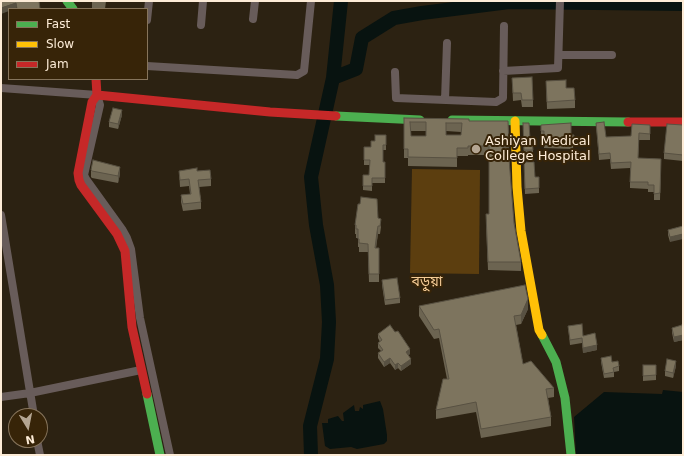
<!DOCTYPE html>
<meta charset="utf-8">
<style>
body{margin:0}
#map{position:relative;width:684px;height:456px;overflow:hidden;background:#2c2212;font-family:"DejaVu Sans",sans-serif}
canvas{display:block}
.frame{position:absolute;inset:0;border:2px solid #fdecd7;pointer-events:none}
.legend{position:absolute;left:8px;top:8px;width:140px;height:72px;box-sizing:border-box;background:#372408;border:1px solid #86745b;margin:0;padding:5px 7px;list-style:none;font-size:12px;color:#fdecd7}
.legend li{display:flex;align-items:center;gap:8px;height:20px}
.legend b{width:20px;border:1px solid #86745b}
.north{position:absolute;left:8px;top:408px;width:40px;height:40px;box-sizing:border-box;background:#372408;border:1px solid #86745b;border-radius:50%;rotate:170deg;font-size:11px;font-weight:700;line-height:16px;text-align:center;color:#fdecd7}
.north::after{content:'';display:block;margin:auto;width:14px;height:18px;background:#b4a592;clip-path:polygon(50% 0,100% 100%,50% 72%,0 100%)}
</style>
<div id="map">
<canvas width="684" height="456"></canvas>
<div class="frame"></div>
<ul class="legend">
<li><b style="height:5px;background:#4caf50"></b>Fast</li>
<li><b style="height:5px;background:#ffc107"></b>Slow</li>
<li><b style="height:5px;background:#c62828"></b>Jam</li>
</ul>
<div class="north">N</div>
</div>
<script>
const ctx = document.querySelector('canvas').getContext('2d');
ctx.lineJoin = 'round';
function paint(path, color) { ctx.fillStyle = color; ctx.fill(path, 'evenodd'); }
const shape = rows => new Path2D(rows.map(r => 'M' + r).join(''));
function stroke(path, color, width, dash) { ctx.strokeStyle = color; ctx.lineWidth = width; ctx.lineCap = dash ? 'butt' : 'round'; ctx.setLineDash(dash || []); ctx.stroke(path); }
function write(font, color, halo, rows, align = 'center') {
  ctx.font = font + ' "DejaVu Sans","Noto Sans Bengali",sans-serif'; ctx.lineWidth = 4; ctx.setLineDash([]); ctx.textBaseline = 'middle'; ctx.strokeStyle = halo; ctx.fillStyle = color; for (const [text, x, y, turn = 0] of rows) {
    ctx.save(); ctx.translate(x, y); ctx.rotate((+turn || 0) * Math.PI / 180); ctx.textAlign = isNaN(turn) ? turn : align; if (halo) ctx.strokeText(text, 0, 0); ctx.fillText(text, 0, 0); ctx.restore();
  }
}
const green = shape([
 [412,169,480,170,479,274,410,273]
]);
const water = shape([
 [663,390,683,392,683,455,576,455,574,417,604,392,662,394],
 [380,401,383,409,387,435,387,441,384,444,357,449,351,447,330,449,325,446,322,423,328,423,328,419,338,416,342,421,344,421,343,413,354,405,355,411,359,411,360,407,363,409,363,405]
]);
const river = shape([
 [333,78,356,69,362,38,394,18,422,13,509,2,683,4],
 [311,455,310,426,327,359,329,322,327,285,316,225,311,177,333,78,341,1]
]);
const street = shape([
 [253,19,255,1],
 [147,20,149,1],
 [201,25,203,1],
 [559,55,612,55],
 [147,66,297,75,304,71,311,1],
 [503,71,558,68,560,1],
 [395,72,396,98,496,102,503,98,504,26],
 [1,88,97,95,100,105,84,175,86,179,122,229,127,238,131,249,140,318,170,455],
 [445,100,447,43],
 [1,215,34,416],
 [1,397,30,393,141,370],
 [37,440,40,455]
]);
const fast = shape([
 [67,1,73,9],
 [336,116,420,120],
 [452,120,628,122],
 [542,335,556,362,565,398,571,455],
 [147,394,160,455]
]);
const slow = shape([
 [515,121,517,187,521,231,539,330,542,335]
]);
const jam = shape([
 [96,79,97,95,92,102,78,173,79,180,81,185,117,234,125,251,132,327,147,394],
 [97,95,270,112,336,116],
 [628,122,683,122]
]);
const wall = shape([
 [92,1,106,1,105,9,92,9],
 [512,78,533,100,533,107,522,107,521,100,513,101],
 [546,81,566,88,575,100,575,108,547,109],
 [122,115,118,129,109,127,109,122],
 [404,118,469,121,508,121,509,155,503,155,503,158,521,262,521,271,488,270,486,223,489,214,489,155,468,155,468,156,457,156,457,167,408,166,408,158,404,158],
 [411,131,426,131,426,136,411,136],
 [446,131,461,132,461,135,446,135],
 [596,123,606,137,631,136,650,125,650,140,639,140,638,158,661,159,660,200,654,200,654,192,648,192,648,189,630,188,630,168,611,169,610,159,599,160],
 [541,125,571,135,574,135,573,149,544,148,544,136,541,136],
 [683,125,683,161,664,159,664,153],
 [523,128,530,139,533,150,533,155,524,155],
 [386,135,386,150,383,150,383,162,385,162,385,183,372,183,372,191,363,190,363,175,369,175,370,165,364,165,364,147,371,147,375,141],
 [524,162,535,177,539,177,539,193,525,194],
 [91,170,120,174,118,183,92,178,91,177],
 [179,171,197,171,211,179,211,186,199,187,201,202,201,209,183,211,181,202,181,195,190,194,189,186,180,187],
 [360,204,378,218,381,227,380,234,378,234,376,248,379,248,379,282,369,282,368,252,359,252,359,247,358,247,358,238,356,238,356,234,355,234,355,225],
 [683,226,670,242,668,235,668,230],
 [382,280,400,298,400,303,385,305,382,285],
 [419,306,528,309,521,324,516,325,523,364,554,388,554,397,548,398,551,417,551,426,481,438,476,412,436,419,436,410,447,379,439,338,434,339,419,316],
 [568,326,583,336,597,350,583,353,582,343,570,345],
 [672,328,683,331,683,340,674,342,672,333],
 [378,334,410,354,408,355,411,364,401,371,398,368,395,370,390,363,384,367,378,358,378,353,381,351,378,348,378,343,380,342,378,338],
 [601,358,612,362,619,366,619,371,614,372,614,377,604,378,601,362],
 [643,365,656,365,656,380,643,381],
 [676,366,673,378,665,376,665,371]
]);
const shadedWall = shape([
 [16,3,16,9,9,9,9,11,1,14,1,8],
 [122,110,122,115,118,129,118,124],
 [120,167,120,174,118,183,118,176],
 [378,226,378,234,377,240,375,256,377,232],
 [683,234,683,239,670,242,670,237],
 [528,299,528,309,521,324,521,315],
 [683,335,683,340,674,342,674,337],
 [597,345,597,350,583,353,583,348],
 [410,349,410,354,406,357,406,352],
 [390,358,390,363,384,367,384,362],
 [411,359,411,364,401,371,401,366],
 [676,361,676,366,673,378,673,373],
 [398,363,398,368,395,370,395,365]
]);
const building = shape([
 [1,1,39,1,40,9,17,9,16,3,1,8,1,1],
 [532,77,533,100,522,100,521,93,513,93,512,78,532,77],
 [566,80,566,88,574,88,575,100,547,102,546,81,566,80],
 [113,108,122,110,118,124,109,122,113,108],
 [404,118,469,119,469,121,508,121,509,147,503,147,503,158,509,158,514,223,521,262,488,262,486,214,489,214,489,146,468,146,468,148,457,148,457,158,408,157,408,149,404,149,404,118],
 [410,122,426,122,426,136,411,136,410,122],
 [446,123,462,123,461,135,446,135,446,123],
 [604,122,606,137,631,136,632,124,650,125,650,134,639,133,638,158,661,159,660,193,654,194,654,185,648,185,648,182,630,182,631,162,611,163,610,153,599,154,596,123,604,122],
 [523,123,529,123,530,139,532,138,533,150,524,150,523,123],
 [571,123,571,135,574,135,573,144,544,143,544,131,541,131,541,125,571,123],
 [667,124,683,125,683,155,664,153,667,124],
 [375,135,386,135,386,145,383,145,383,162,385,162,385,178,372,178,372,186,363,186,363,175,369,175,370,160,364,160,364,147,371,147,371,141,375,141,375,135],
 [93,160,120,167,118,176,92,171,91,170,93,160],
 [524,162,534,162,535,177,539,177,539,188,525,189,524,162],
 [197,168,197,171,210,170,211,179,198,180,201,202,183,204,181,195,191,194,189,179,180,180,179,171,197,168],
 [361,197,377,199,378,218,381,219,380,226,378,226,377,232,375,248,379,248,379,274,369,274,368,244,359,243,359,239,358,239,358,229,356,229,356,225,355,225,358,204,360,204,361,197],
 [683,226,683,234,670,237,668,230,683,226],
 [397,278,400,298,385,300,382,280,397,278],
 [525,285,528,299,521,315,514,316,523,364,531,361,554,388,546,389,551,417,481,429,476,402,436,410,443,379,449,379,439,329,434,330,419,306,525,285],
 [582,324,583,336,595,333,597,345,583,348,582,338,570,340,568,326,582,324],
 [390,325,395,332,398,331,410,349,406,352,411,359,401,366,398,363,395,365,390,358,384,362,378,353,383,350,378,343,382,340,378,334,390,325],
 [682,325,683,331,683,335,674,337,672,328,682,325],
 [611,356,612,362,618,361,619,366,613,368,614,372,604,374,601,358,611,356],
 [667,359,676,361,673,373,665,371,667,359],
 [643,365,656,365,656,375,643,376,643,365]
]);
const markers = [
 [476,149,5,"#b4a592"]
];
const poiNames = [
 ["Ashiyan Medical",485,142],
 ["College Hospital",485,157]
];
const neighbourhoodNames = [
 ["বড়ুয়া",427,282]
];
paint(green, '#5c3e0f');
paint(water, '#081310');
stroke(river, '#081310', 14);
stroke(street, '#685c5a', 8);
stroke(fast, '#4caf50', 9);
stroke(slow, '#ffc107', 9);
stroke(jam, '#c62828', 9);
paint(wall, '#6c6451');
paint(shadedWall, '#585142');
paint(building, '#7d745e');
stroke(building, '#585142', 1);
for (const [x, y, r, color] of markers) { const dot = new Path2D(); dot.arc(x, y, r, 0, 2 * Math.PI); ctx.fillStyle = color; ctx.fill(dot); stroke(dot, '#372408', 1.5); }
write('13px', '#fdecd7', '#372408', poiNames, 'left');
write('14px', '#f5cc97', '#372408', neighbourhoodNames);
</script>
